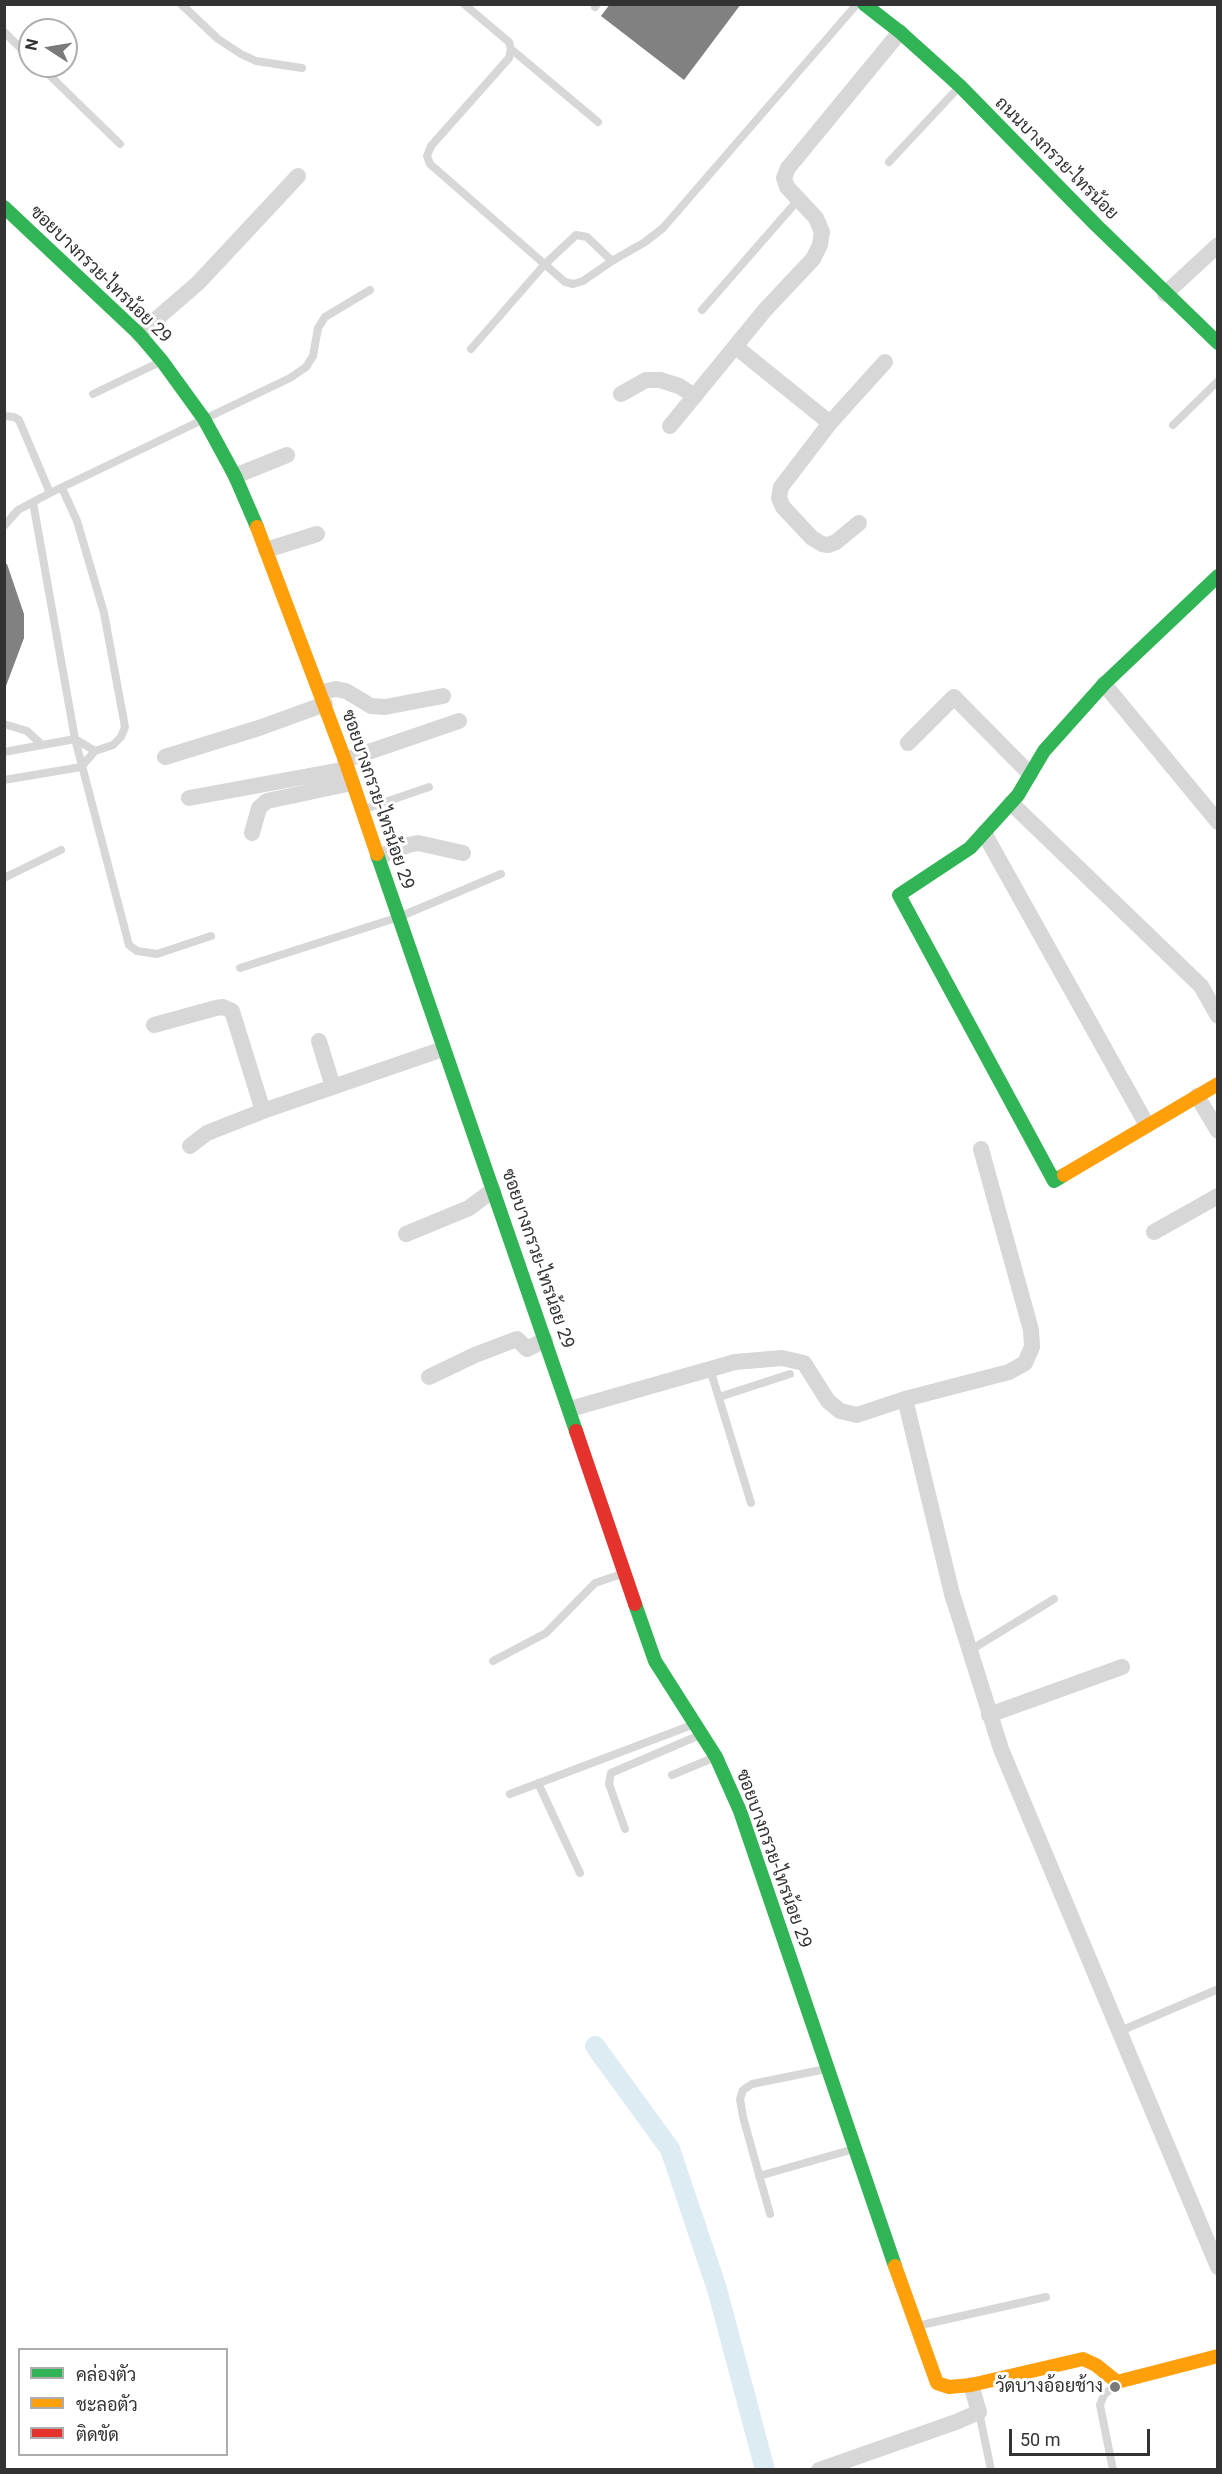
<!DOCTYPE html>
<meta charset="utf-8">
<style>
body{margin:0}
#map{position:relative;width:1222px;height:2474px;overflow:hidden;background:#fff;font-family:Roboto,Sarabun,sans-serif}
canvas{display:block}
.frame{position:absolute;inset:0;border:6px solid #333;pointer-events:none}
.legend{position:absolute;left:18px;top:2348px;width:210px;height:108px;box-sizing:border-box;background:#fff;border:2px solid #adadad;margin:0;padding:8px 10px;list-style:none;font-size:18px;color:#333}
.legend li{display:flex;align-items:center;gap:12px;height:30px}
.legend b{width:30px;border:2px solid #adadad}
.north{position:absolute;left:18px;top:18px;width:60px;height:60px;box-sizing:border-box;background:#fff;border:2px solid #adadad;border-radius:50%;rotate:282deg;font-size:16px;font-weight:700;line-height:24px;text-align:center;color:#333}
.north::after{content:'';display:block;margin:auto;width:21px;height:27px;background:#7a7a7a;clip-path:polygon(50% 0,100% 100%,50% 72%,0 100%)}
.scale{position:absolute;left:1009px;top:2429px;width:141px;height:27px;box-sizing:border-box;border:3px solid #333;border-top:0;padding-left:8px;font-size:18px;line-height:21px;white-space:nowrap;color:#333;-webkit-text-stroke:4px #fff;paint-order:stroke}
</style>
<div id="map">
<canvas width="1222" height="2474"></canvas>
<div class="frame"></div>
<ul class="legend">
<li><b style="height:8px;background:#30b455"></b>คล่องตัว</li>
<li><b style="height:8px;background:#ff9f0a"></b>ชะลอตัว</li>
<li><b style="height:8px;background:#e5322d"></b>ติดขัด</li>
</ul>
<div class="north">N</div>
<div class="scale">50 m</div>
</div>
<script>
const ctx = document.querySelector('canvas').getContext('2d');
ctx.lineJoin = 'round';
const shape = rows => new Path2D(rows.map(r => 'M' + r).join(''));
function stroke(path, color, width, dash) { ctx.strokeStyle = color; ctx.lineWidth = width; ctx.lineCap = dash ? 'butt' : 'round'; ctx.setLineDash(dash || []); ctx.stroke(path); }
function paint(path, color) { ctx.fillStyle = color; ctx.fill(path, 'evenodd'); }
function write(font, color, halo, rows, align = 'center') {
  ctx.font = font + ' Roboto,Sarabun,sans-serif'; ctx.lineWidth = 6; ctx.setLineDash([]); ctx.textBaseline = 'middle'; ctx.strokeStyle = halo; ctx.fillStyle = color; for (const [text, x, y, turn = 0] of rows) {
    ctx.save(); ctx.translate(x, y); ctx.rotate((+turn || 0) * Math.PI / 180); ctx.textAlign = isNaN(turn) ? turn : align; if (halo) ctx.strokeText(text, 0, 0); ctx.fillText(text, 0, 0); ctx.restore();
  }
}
const canal = shape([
 [595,2046,670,2149,717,2289,765,2470]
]);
const building = shape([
 [610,4,741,4,684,80,601,16],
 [4,564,7,564,24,614,24,638,6,686]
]);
const lane = shape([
 [181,4,218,39,241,54,256,61,302,68],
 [464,4,509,42,511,49,509,58,431,146,427,156,430,164,565,282,573,284,583,281,612,261],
 [595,7,597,4],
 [4,32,30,57],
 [511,49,598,122],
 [40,66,120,144],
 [889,162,958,88],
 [702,310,798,200],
 [471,349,544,265,576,235,587,237,612,261,645,242,663,228,857,4],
 [93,394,160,362],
 [4,416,14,417,19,420,50,493],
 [1173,425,1218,381],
 [33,502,75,739,129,945,137,951,157,954,211,936],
 [4,526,18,510,50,493,290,378,306,367,313,356,318,328,325,317,370,290],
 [4,724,27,731,42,745],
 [4,752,75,739,95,751],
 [4,780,81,767,95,751,113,745,121,737,125,727,104,613,77,521,62,488],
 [365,809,429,787],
 [4,878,61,850],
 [240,968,399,917,501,874],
 [710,1369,751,1503],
 [719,1397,790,1374],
 [969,1651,1054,1599],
 [493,1661,546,1633,595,1583,622,1574],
 [672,1775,713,1758],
 [538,1783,580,1873],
 [510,1794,692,1725],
 [625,1829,609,1784,611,1773,700,1735],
 [1118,2032,1216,1990],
 [759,2176,854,2149],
 [770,2214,743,2117,740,2099,743,2090,752,2084,826,2069],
 [917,2326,1046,2297],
 [979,2412,991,2470],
 [1113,2470,1100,2405,1104,2395,1115,2385]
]);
const street = shape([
 [1165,294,1218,245],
 [139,334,198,283,298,176],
 [736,347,830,423,885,362],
 [621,394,646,380,660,380,679,386,695,396],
 [830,423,781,487,779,498,783,507,812,538,822,544,828,545,836,542,859,523],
 [670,426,765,310,813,259,820,245,822,232,816,218,787,187,784,178,788,168,900,32],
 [235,476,287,455],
 [266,550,317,534],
 [1104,684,1218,822],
 [321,692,336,689,346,691,371,706,385,707,443,696],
 [908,743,954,697,1030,774],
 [165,757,259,728,325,704],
 [345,760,459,721],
 [189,798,347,769],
 [1011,803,1201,986,1218,1016],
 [252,833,259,808,267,801,352,783],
 [984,833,1147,1125],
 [378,857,408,845,418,843,463,853],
 [154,1025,216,1008,223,1007,232,1011,263,1111,443,1049],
 [319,1041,333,1087],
 [1197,1096,1218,1131],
 [190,1146,207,1133,263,1111],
 [1154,1232,1218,1196],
 [406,1234,469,1208,493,1190],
 [429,1377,475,1355,517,1339,527,1349,545,1340],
 [905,1399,952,1594,1001,1749,1218,2267],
 [570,1409,735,1362,782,1358,804,1363,828,1401,840,1411,857,1415,905,1399,1009,1372,1025,1363,1032,1347,1031,1330,981,1149],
 [989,1715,1122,1667],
 [819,2470,956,2422,979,2412,971,2385]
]);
const fast = shape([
 [864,4,900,32,960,86,1096,225,1218,343],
 [4,207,139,334,162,361,204,419,235,476,257,527],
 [377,854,576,1431],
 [1064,1175,1054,1181,899,895,970,848,1018,795,1044,751,1104,684,1218,576],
 [635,1604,655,1661,716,1757,740,1811,895,2266]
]);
const slow = shape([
 [257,527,345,760,377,854],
 [1064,1175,1218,1084],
 [895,2266,937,2383,949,2387,971,2385,1083,2359,1096,2365,1117,2382,1218,2356]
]);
const jam = shape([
 [576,1431,635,1604]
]);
const markers = [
 [1115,2387,6,"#7a7a7a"]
];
const streetNames = [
 ["ถนนบางกรวย-ไทรน้อย",1056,159,45],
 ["ซอยบางกรวย-ไทรน้อย 29",100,275,44],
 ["ซอยบางกรวย-ไทรน้อย 29",377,800,71],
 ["ซอยบางกรวย-ไทรน้อย 29",537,1259,71],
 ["ซอยบางกรวย-ไทรน้อย 29",773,1859,70]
];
const poiNames = [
 ["วัดบางอ้อยช้าง",1103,2387]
];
stroke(canal, '#ddebf3', 20);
paint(building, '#818181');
stroke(lane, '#d7d7d7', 8);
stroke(street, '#d7d7d7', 16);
stroke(fast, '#30b455', 14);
stroke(slow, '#ff9f0a', 14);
stroke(jam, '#e5322d', 14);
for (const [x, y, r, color] of markers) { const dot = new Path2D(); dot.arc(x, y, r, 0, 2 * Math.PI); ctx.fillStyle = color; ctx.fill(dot); stroke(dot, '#fff', 2); }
write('18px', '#333', '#fff', streetNames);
write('18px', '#333', '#fff', poiNames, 'right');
</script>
